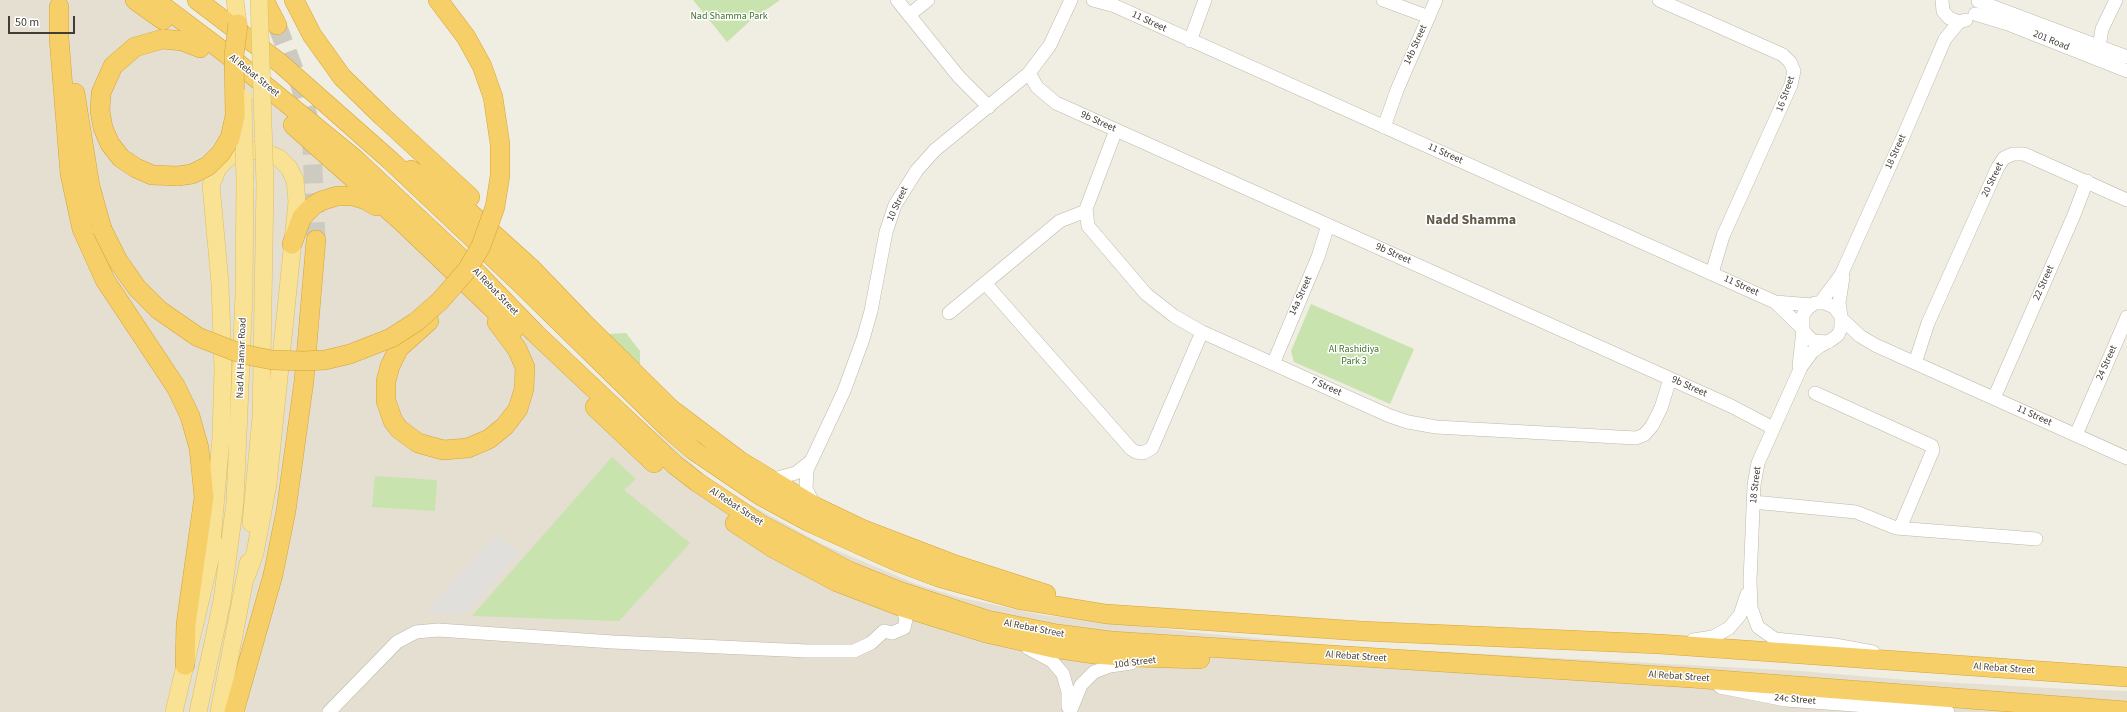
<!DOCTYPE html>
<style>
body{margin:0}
#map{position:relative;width:2127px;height:712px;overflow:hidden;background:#f0ede3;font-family:"Source Sans 3",sans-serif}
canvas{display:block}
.scale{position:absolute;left:8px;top:16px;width:67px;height:18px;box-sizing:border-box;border:2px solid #423d34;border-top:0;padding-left:5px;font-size:12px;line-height:14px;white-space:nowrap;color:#423d34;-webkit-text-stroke:3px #fff;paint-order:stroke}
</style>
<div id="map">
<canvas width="2127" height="712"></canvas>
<div class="scale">50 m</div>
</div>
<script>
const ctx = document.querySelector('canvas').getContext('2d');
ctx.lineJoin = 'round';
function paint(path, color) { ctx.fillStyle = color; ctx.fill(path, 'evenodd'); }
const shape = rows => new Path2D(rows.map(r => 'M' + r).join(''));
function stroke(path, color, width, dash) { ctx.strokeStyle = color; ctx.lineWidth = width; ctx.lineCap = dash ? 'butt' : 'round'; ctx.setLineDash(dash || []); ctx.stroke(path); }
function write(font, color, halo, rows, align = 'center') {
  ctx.font = font + ' "Source Sans 3",sans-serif'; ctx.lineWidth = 3; ctx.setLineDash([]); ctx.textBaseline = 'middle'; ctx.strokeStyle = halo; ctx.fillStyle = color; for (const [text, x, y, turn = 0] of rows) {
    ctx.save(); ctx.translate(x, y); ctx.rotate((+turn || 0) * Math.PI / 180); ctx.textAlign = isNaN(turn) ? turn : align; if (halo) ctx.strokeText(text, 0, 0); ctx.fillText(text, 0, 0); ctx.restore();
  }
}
const residential = shape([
 [0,0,168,0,252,63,562,349,707,477,749,504,822,544,916,584,958,597,1042,615,1200,633,1353,647,1800,671,1907,680,2067,689,2127,691,2127,712,0,712]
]);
const green = shape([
 [693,0,780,0,750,21,727,42],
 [1311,304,1414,349,1390,404,1294,362,1291,351],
 [626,333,640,351,640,364,638,366,607,334],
 [612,457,636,479,624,490,690,543,619,621,472,616],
 [375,476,437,480,435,511,372,507]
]);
const parking = shape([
 [497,535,519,553,465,614,425,611]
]);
const highwayTunnel = shape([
 [277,25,300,85,308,116,312,148,316,240]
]);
const minor = shape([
 [897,0,959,77,989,107],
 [1093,0,1115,6,1775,302,1812,305],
 [1383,0,1429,17],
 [1659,0,1783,55,1790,62,1794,71,1791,85,1723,236,1712,273],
 [1942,0,1943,11,1949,18,1959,22,1966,20],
 [1978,1,2127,57],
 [1975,14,2008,24,2127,71],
 [909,15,928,0],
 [1190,41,1205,0],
 [2099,47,2102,29,2116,0],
 [1029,73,1037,87,1056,103,1731,406,1773,428],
 [1384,127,1397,90,1436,0],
 [1116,130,1086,209,1088,226,1146,294,1174,316,1202,332,1390,416,1408,422,1436,427,1636,438,1644,435,1652,426,1661,408,1670,379],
 [985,283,1131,449,1136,452,1143,453,1152,448,1202,332],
 [1775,302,1803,329],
 [1820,303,1841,275,1903,137,1945,39,1959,22],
 [949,313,1060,221,1086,211],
 [1841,316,1839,303,1843,277],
 [1842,319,1860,336,1875,345,2127,458],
 [1828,342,1813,341,1806,334,1803,329,1803,315,1808,308,1815,303,1825,303,1834,307,1841,316,1841,328,1838,335,1831,340,1820,346,1812,352,1801,367,1758,463,1754,485,1750,581,1751,608,1758,627,1775,639,1835,645,1873,652],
 [1915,363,1928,323,1998,167,2004,158,2013,154,2024,154,2127,200],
 [1273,364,1318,257,1328,225],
 [1799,366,1803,330],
 [1815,393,1932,446,1933,450,1900,528],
 [1994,398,2074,215,2087,181],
 [2076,435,2127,317],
 [770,480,796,473,811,461],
 [1753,502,1856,512,1896,528,2036,539],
 [815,506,806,489,807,470,844,391,863,339,871,311,886,232,895,205,917,170,935,150,1029,73,1050,45,1071,0],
 [1693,640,1713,637,1729,628,1740,615,1747,594],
 [1028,648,1052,661,1063,674,1068,692,1068,707],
 [1720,687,1786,700,1948,712],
 [329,712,397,642,416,632,438,630,613,642,807,651,854,651,871,643,884,631,892,633,904,628,906,619,902,607],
 [1070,712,1081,685,1094,672,1110,666,1131,663]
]);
const major = shape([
 [235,0,238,24],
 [251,523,261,417,265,185],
 [211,553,221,437,223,368,220,283,211,185,218,168,228,158,240,152,260,150,279,158,289,168,295,180,297,202,268,484,255,553,247,575],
 [174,712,214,543],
 [198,712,222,601,235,502,244,295,245,184],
 [219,712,248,563]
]);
const highway = shape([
 [135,0,163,20],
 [155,0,224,52,354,158,478,274,536,334,675,465,697,482,760,524,849,571,899,591,987,620,1057,634,1111,641,1692,678,2127,711],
 [197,0,280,63,391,161,517,280,669,429,693,450,761,496,809,522,898,562,938,577,1021,600,1106,614,1361,631,1659,644,2127,677],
 [264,0,277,25],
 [294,0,312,35,342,77,383,117,470,197],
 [438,0,466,37,482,66,493,97,500,144],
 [59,7,59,38,70,174,82,229,105,280,176,387,190,416,199,448,204,497,186,624,185,665],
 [75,93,90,186,102,229],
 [293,125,402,222,514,329],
 [411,170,447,192,532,269,583,322,671,409,740,461,816,507,862,529,956,565,1046,594],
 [178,176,152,175,136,168,121,158,110,144,103,128,100,111,101,93,113,66,135,47,163,39,182,41,200,48],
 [292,244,302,217,314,205,321,201,337,196,353,196,366,200,376,206],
 [429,321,399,348,390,366,386,381,386,401,393,421,399,429,418,443,443,450,468,448,489,439,505,426,518,409,524,389,525,367,517,349,497,322],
 [595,407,654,463],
 [735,523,773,548,837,582,902,607,986,633,1053,648,1094,654,1135,657,1200,659],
 [234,712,273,575,286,511,304,381,316,240]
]);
const majorBridge = shape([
 [259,0,265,185],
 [243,98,245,184]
]);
const highwayBridge = shape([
 [178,176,192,174,208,166,221,153,230,138,235,116,234,56,238,24],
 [102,229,118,261,137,288,159,310,198,337,242,354,272,360,303,361,325,360,350,354,391,338,416,322,440,301,467,270,481,246,495,207,500,176,500,144]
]);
const parkNames = [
 ["Nad Shamma Park",729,17],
 ["Al Rashidiya",1354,350],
 ["Park 3",1354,362]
];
const streetNames = [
 ["11 Street",1149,22,25],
 ["201 Road",2051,41,22],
 ["14b Street",1416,45,-66],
 ["Al Rebat Street",254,76,39],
 ["16 Street",1786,94,-70],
 ["9b Street",1098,122,24],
 ["18 Street",1896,152,-66],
 ["11 Street",1445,154,24],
 ["20 Street",1993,180,-64],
 ["10 Street",898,204,-65],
 ["9b Street",1393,254,24],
 ["22 Street",2044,283,-66],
 ["11 Street",1741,286,24],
 ["Al Rebat Street",495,292,46],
 ["14a Street",1301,296,-66],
 ["Nad Al Hamar Road",242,358,-88],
 ["24 Street",2107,363,-66],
 ["7 Street",1326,387,24],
 ["9b Street",1689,387,24],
 ["11 Street",2034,416,24],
 ["18 Street",1756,485,-83],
 ["Al Rebat Street",736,507,33],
 ["Al Rebat Street",1034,629,11],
 ["Al Rebat Street",1356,657,4],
 ["10d Street",1135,663,-7],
 ["Al Rebat Street",2004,669,4],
 ["Al Rebat Street",1679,677,4],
 ["24c Street",1795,700,5]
];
const districtNames = [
 ["Nadd Shamma",1471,221]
];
paint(residential, '#e4dfd1');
paint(green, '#c8e3ad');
paint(parking, '#e1dfdb');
stroke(highwayTunnel, '#cdcac0', 19, [19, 10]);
stroke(minor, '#beb8a9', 14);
stroke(major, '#ddbf65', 18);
stroke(highway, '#d5a439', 20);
stroke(minor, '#fff', 13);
stroke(major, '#f9e293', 17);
stroke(highway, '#f6cf68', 19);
stroke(majorBridge, '#ddbf65', 18, []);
stroke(highwayBridge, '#d5a439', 20, []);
stroke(majorBridge, '#f9e293', 17);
stroke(highwayBridge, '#f6cf68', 19);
write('10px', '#41702b', '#fff', parkNames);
write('10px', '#423d34', '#fff', streetNames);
write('bold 14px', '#645b4b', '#fff', districtNames);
</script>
